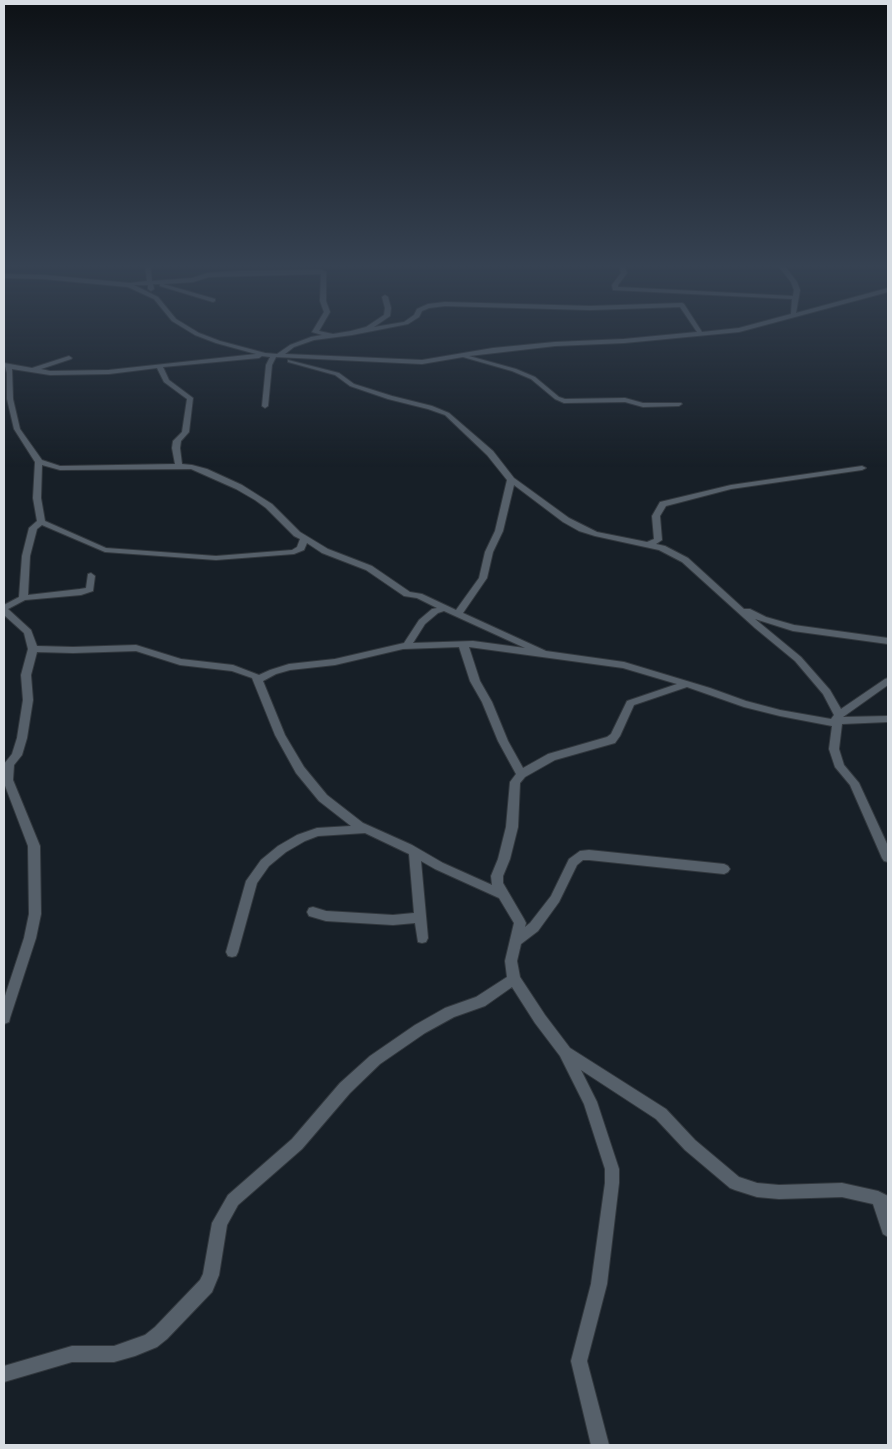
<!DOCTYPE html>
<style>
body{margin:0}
#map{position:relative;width:892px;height:1449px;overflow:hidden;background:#171f27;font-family:"Crimson Pro",serif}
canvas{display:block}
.frame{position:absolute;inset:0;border:5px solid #d8dde3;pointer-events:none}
</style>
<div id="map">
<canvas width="892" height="1449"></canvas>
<div class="frame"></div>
</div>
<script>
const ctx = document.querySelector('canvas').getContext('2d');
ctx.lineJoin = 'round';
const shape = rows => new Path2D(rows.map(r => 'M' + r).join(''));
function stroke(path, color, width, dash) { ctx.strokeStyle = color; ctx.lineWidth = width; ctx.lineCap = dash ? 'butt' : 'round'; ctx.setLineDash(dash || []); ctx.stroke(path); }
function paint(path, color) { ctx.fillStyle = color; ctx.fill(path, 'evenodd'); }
const minor = shape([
 [145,264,150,264,152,281,192,278,208,273,241,271,321,270,326,272,326,301,330,312,319,331,333,334,351,331,366,327,384,315,385,308,382,297,385,295,388,297,391,308,390,316,374,327,404,322,414,315,417,309,428,304,445,302,590,306,682,303,684,304,702,332,739,328,791,314,792,299,613,290,612,285,621,273,619,264,623,264,627,273,618,285,618,287,793,296,794,290,791,282,777,264,783,264,797,282,800,290,796,313,888,288,888,292,739,332,624,343,555,346,469,356,516,369,535,377,559,397,565,399,625,398,643,403,681,403,682,404,679,406,643,407,625,402,564,403,555,399,531,379,512,371,463,357,422,364,276,357,272,365,268,406,265,408,262,406,266,365,270,357,262,356,259,358,163,367,169,380,193,398,189,432,181,441,180,448,182,464,192,465,207,469,242,485,272,504,300,532,328,549,372,566,410,592,422,594,456,610,479,578,485,552,495,531,507,480,487,455,445,415,428,409,388,399,350,386,335,375,288,362,288,360,339,373,354,384,392,396,432,406,449,413,493,451,514,478,569,518,597,532,647,542,654,539,652,516,660,502,731,485,862,466,866,468,862,470,731,489,666,506,660,516,662,540,656,544,665,546,688,558,744,609,750,609,766,617,794,625,888,638,888,644,793,631,755,619,801,657,830,690,841,709,885,679,888,678,888,685,843,717,888,716,888,722,842,724,839,749,844,765,859,783,888,846,888,862,884,861,882,858,850,785,835,767,829,749,832,726,780,716,744,707,687,687,634,705,620,736,615,743,555,760,525,777,520,783,518,827,510,859,503,876,503,883,524,919,526,923,525,927,530,923,551,896,569,859,580,851,589,850,724,864,728,866,730,869,728,872,724,874,589,860,583,860,577,865,559,902,538,931,521,944,517,961,520,977,545,1015,570,1048,666,1109,695,1140,739,1177,757,1183,779,1185,842,1183,878,1191,888,1196,888,1237,883,1234,873,1204,842,1197,779,1199,757,1197,735,1190,730,1188,685,1150,656,1119,581,1070,597,1102,619,1169,619,1183,607,1284,587,1361,609,1445,591,1445,571,1361,591,1284,605,1183,605,1169,584,1104,560,1056,535,1023,512,987,485,1006,454,1017,425,1033,380,1064,350,1093,302,1149,238,1205,227,1225,219,1275,212,1292,167,1339,157,1347,135,1356,114,1362,72,1362,4,1382,4,1366,72,1346,114,1346,145,1335,155,1327,200,1280,203,1274,212,1223,228,1195,292,1139,340,1083,370,1056,415,1025,445,1008,476,997,507,977,505,961,514,923,499,898,435,869,421,861,428,938,426,942,422,943,418,942,415,923,393,925,326,921,309,916,307,912,309,908,313,907,326,911,393,915,414,913,409,854,365,833,318,836,305,841,286,852,269,866,257,883,238,952,236,956,232,957,228,956,226,952,246,881,261,860,278,846,297,835,317,828,351,826,319,801,296,773,275,735,252,678,232,671,180,665,136,651,73,653,37,652,31,675,33,700,27,738,22,755,14,765,13,780,40,846,41,914,36,938,10,1018,9,1022,4,1024,4,999,24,938,29,914,28,846,4,783,4,764,12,754,17,738,23,700,21,675,28,649,24,633,4,615,4,605,19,597,22,556,29,528,37,521,33,498,35,462,14,429,7,399,7,373,4,363,32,368,69,356,72,358,71,359,41,369,50,371,109,370,256,354,216,343,195,335,172,321,154,299,128,287,44,279,4,278,4,274,44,275,130,283,147,281,145,264],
 [321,274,320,301,324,312,312,332,322,335,311,337,290,345,277,354,265,353,220,341,199,333,176,319,158,297,134,285,148,285,148,289,151,291,154,289,153,284,160,284,160,286,213,302,215,301,215,299,163,284,193,282,209,277,321,274],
 [445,306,590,310,680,307,697,332,624,339,555,342,493,348,422,360,285,354,294,347,314,340,352,335,408,324,419,317,422,311,429,308,445,306],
 [157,368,164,382,187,399,182,432,173,441,172,448,175,464,60,466,42,460,20,429,13,399,12,369,50,375,109,374,157,368],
 [42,465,60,470,191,469,236,489,255,500,266,508,294,536,300,539,297,547,292,550,216,556,106,548,45,521,41,498,42,465],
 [514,485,563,522,579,531,595,536,659,550,682,562,755,628,795,661,823,694,834,715,831,719,780,710,746,701,710,688,624,662,546,651,463,613,487,578,493,552,503,531,514,485],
 [42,525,105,552,216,560,294,554,304,550,307,543,322,553,366,570,404,596,417,598,437,608,432,609,419,620,404,643,335,659,289,664,270,670,259,675,233,665,181,659,136,645,73,647,37,646,31,630,8,609,25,600,81,595,93,591,95,576,91,573,88,574,86,588,80,589,28,595,30,556,37,529,42,525],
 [444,611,455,616,525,648,473,641,413,643,425,624,438,613,444,611],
 [459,647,470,681,482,702,498,741,516,774,510,782,506,827,498,859,491,876,492,885,443,863,412,845,363,823,327,795,304,767,285,735,263,681,276,674,290,670,335,665,403,649,459,647],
 [469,647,623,668,677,684,627,701,611,734,607,737,548,754,523,768,508,741,492,702,480,681,469,647]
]);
stroke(minor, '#32383e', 2);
paint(minor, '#56606a');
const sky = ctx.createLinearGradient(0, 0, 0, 467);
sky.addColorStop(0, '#0d1115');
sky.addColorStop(0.57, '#364252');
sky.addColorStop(1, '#36425200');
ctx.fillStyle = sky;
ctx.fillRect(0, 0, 892, 467);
</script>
